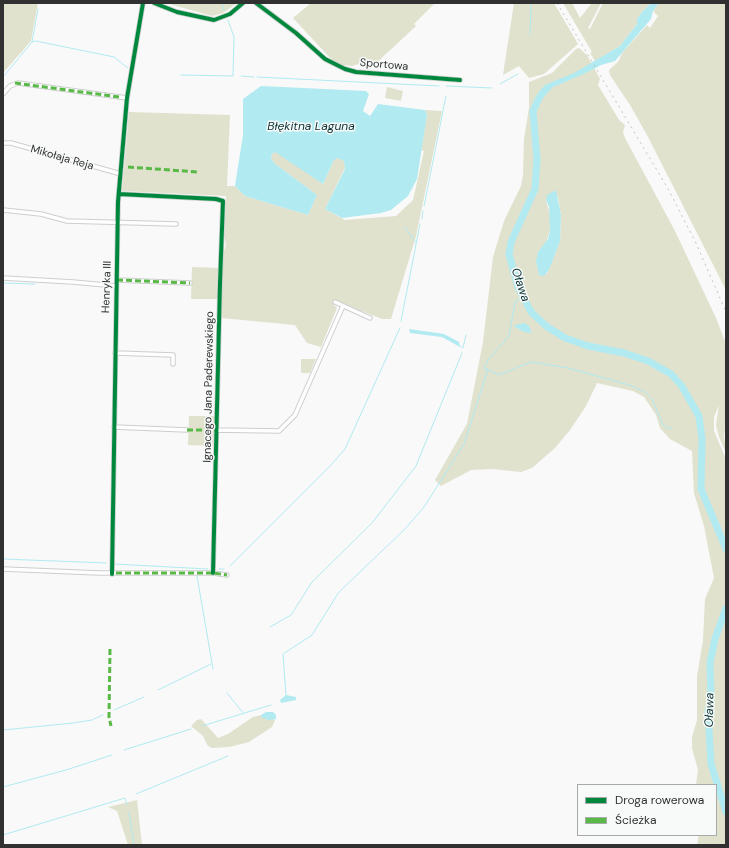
<!DOCTYPE html>
<meta charset="utf-8">
<style>
body{margin:0}
#map{position:relative;width:729px;height:848px;overflow:hidden;background:#f8f9f8;font-family:"DM Sans",sans-serif}
canvas{display:block}
.frame{position:absolute;inset:0;border:4px solid #303130;pointer-events:none}
.legend{position:absolute;left:577px;top:784px;width:140px;height:52px;box-sizing:border-box;background:#f7faf8;border:1px solid #a7aaa8;margin:0;padding:5px 7px;list-style:none;font-size:12px;color:#303130}
.legend li{display:flex;align-items:center;gap:8px;height:20px}
.legend b{width:20px;border:1px solid #a7aaa8}
</style>
<div id="map">
<canvas width="729" height="848"></canvas>
<div class="frame"></div>
<ul class="legend">
<li><b style="height:5px;background:#00873e"></b>Droga rowerowa</li>
<li><b style="height:5px;background:#58b947"></b>Ścieżka</li>
</ul>
</div>
<script>
const ctx = document.querySelector('canvas').getContext('2d');
ctx.lineJoin = 'round';
function paint(path, color) { ctx.fillStyle = color; ctx.fill(path, 'evenodd'); }
const shape = rows => new Path2D(rows.map(r => 'M' + r).join(''));
function stroke(path, color, width, dash) { ctx.strokeStyle = color; ctx.lineWidth = width; ctx.lineCap = dash ? 'butt' : 'round'; ctx.setLineDash(dash || []); ctx.stroke(path); }
function write(font, color, halo, rows, align = 'center') {
  ctx.font = font + ' "DM Sans",sans-serif'; ctx.lineWidth = 3; ctx.setLineDash([]); ctx.textBaseline = 'middle'; ctx.strokeStyle = halo; ctx.fillStyle = color; for (const [text, x, y, turn = 0] of rows) {
    ctx.save(); ctx.translate(x, y); ctx.rotate((+turn || 0) * Math.PI / 180); ctx.textAlign = isNaN(turn) ? turn : align; if (halo) ctx.strokeText(text, 0, 0); ctx.fillText(text, 0, 0); ctx.restore();
  }
}
const green = shape([
 [3,3,38,3,31,41,3,73],
 [166,3,237,3,223,13,212,16],
 [311,3,435,3,414,24,416,26,373,66,369,61,352,66,342,65,332,60,293,18],
 [514,3,554,3,578,44,544,74,529,78,519,66,503,75],
 [563,3,572,3,580,18,592,3,601,3,588,28,590,29,603,3,651,3,642,12,637,19,637,24,620,46,595,61,590,53,592,52],
 [659,3,726,3,726,290,647,135,630,105,610,75,609,70,618,62,622,53,647,25,650,28,658,16,653,11],
 [579,48,587,55,600,79,598,85,619,120,625,125,623,132,625,138,675,231,716,318,726,344,726,425,724,435,726,453,719,437,716,425,719,405,714,417,714,431,726,459,726,845,697,845,699,835,716,835,716,785,696,785,698,770,692,748,692,737,697,720,697,676,703,640,705,599,714,578,704,526,694,493,692,451,670,439,660,428,656,415,644,397,633,391,597,383,586,406,570,430,555,448,532,468,521,472,492,469,471,470,441,486,435,480,467,424,483,342,493,257,504,221,521,186,523,175,524,139,529,108,529,82,552,73,576,49],
 [558,197,561,215,560,241,547,274,538,252,546,243,550,230,550,215,546,200],
 [387,87,403,91,401,101,385,98],
 [425,110,442,111,416,236,391,319,382,319,336,301,334,305,337,308,321,347,307,343,295,325,221,318,221,261,226,245,224,235,226,196,122,191,129,112,230,115,227,186,235,186,245,196,308,215,317,195,274,163,271,158,272,154,275,152,280,153,323,184,334,160,338,157,344,161,345,168,325,209,345,220,396,216,413,200,424,151,421,150,427,115],
 [192,267,218,268,217,299,191,299],
 [301,359,316,359,310,373,301,373],
 [189,416,215,416,213,446,188,445],
 [267,714,275,720,272,727,249,742,229,747,212,748,208,746,203,736,191,726,197,720,201,719,218,738,228,734,253,717],
 [137,800,142,845,128,845,117,811,108,807]
]);
const water = shape([
 [651,3,659,3,653,11,651,19,615,61,601,65,588,72,553,87,541,99,537,97,545,85,574,73,620,46,637,24,637,19,642,12],
 [261,86,366,91,369,94,363,111,370,116,378,104,425,110,427,115,417,179,408,196,391,210,381,213,342,218,325,209,345,169,344,161,338,158,334,160,323,184,275,152,272,154,271,158,274,163,317,195,308,215,245,196,235,186,243,135,243,99],
 [556,190,561,215,560,241,549,270,544,276,539,275,536,261,538,252,548,239,550,230,549,207,546,200,547,195],
 [524,323,529,326,532,333,524,332,515,327,515,325],
 [409,329,444,334,459,342,460,347,442,337,410,333],
 [286,695,296,697,296,700,281,703,280,700],
 [266,712,273,712,276,715,276,719,268,720,261,717,261,715]
]);
const stream = shape([
 [222,3,224,10],
 [530,35,531,3],
 [32,42,38,9],
 [181,75,233,76,234,37,228,20],
 [241,76,254,77],
 [3,77,32,42,36,41,114,57,128,68],
 [257,77,439,86],
 [500,84,518,74],
 [446,86,492,88],
 [424,206,446,96],
 [422,219,423,211],
 [405,227,416,243],
 [3,283,35,284],
 [401,321,420,224],
 [460,346,463,348,466,335],
 [487,369,499,375,531,362,568,368,629,385,645,392,652,399,663,425,667,428,672,428],
 [3,559,106,563],
 [114,564,208,569],
 [230,566,331,465,345,449,400,328],
 [219,569,224,569],
 [197,576,213,669],
 [270,627,291,615,312,582,372,523,416,466,462,353],
 [158,690,211,664],
 [227,693,244,714],
 [286,696,283,654,312,635,339,592,405,529,424,507,464,444,487,372,487,369,484,368,488,360,509,336,515,302,522,297],
 [114,710,144,697],
 [202,726,271,705],
 [3,730,73,723,92,720,103,715],
 [124,750,191,729],
 [3,787,66,770,112,755],
 [136,794,228,756],
 [129,812,134,845],
 [3,835,125,798,127,805]
]);
const river = shape([
 [544,91,539,98,533,111,537,159,535,189,511,242,509,254,518,287,531,312,546,326,565,338,588,346,624,353,648,361,671,374,681,385,699,416,702,439,701,489,726,549],
 [726,608,715,639,710,663,711,699,708,711,711,764,726,812]
]);
const minor = shape([
 [154,3,177,12,214,20,230,14,243,3],
 [256,3,296,33,325,59,345,69,356,72,460,80],
 [3,94,10,86,18,83,127,98],
 [3,143,11,143,121,174],
 [119,194,216,199,223,201,220,283,213,573],
 [3,210,41,214,67,221,176,224],
 [3,278,73,282,116,286],
 [117,280,190,283],
 [335,302,370,318],
 [115,353,173,355,173,364],
 [114,427,187,430],
 [217,430,279,431,295,415,343,306],
 [3,569,99,573,213,573,227,575],
 [112,574,118,202,127,98,143,3]
]);
const rail = shape([
 [557,3,667,187,695,241,726,312]
]);
const quiet = shape([
 [15,83,119,97],
 [128,167,198,172],
 [117,280,190,283],
 [187,430,217,430],
 [116,573,213,573,227,575],
 [110,649,109,717,111,726]
]);
const cycleway = shape([
 [154,3,177,12,214,20,230,14,243,3],
 [256,3,296,33,325,59,345,69,356,72,460,80],
 [119,194,216,199,223,201,220,283,213,573],
 [112,574,118,202,127,98,143,3]
]);
const streetNames = [
 ["Sportowa",384,65,5],
 ["Mikołaja Reja",62,158,16],
 ["Henryka III",107,287,-88],
 ["Ignacego Jana Paderewskiego",209,387,-89]
];
const waterNames = [
 ["Błękitna Laguna",311,127],
 ["Oława",520,285,71],
 ["Oława",710,710,-89]
];
paint(green, '#e0e2cd');
paint(water, '#b1eaf1');
stroke(stream, '#b1eaf1', 1);
stroke(river, '#b1eaf1', 7);
stroke(minor, '#cdcfce', 5.5);
stroke(minor, '#fefefe', 3.5);
stroke(rail, '#c1c1c1', 1, [2, 4]);
stroke(quiet, '#58b947', 3, [6, 3]);
stroke(cycleway, '#00873e', 4);
write('11px', '#303130', '#f7faf8', streetNames);
write('italic 12px', '#073135', '#f7faf8', waterNames);
</script>
